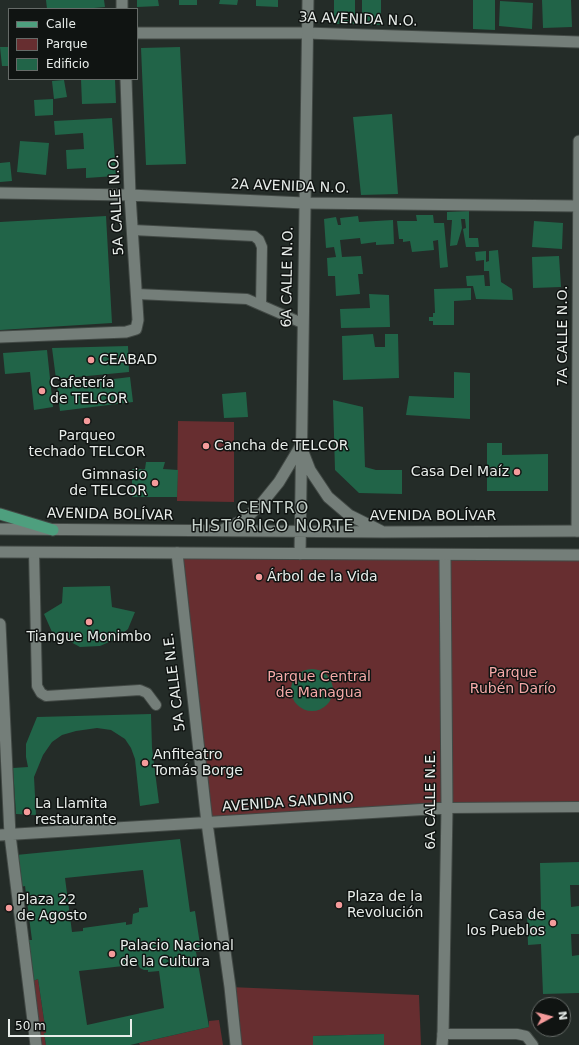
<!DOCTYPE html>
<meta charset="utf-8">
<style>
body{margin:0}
#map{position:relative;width:579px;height:1045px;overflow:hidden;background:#242c28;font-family:"DejaVu Sans",sans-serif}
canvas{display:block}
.legend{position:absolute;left:8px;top:8px;width:130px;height:72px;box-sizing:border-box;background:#101412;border:1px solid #666b68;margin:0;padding:5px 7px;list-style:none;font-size:12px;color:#e8edea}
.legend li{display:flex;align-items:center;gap:8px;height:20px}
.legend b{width:20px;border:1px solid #666b68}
.north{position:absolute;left:531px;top:997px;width:40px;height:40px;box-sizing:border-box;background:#101412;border:1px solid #666b68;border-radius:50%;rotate:83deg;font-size:11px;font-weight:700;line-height:16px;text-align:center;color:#e8edea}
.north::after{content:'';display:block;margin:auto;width:14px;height:18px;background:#f59b9b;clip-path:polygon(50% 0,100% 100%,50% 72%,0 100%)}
.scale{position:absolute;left:8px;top:1019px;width:124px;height:18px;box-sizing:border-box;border:2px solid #e8edea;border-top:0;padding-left:5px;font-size:12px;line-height:14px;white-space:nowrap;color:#e8edea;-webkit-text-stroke:3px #101412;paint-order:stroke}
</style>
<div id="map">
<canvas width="579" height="1045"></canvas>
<ul class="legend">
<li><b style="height:5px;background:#4e9f7e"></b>Calle</li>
<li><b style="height:11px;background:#672e30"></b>Parque</li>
<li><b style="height:11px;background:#216448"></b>Edificio</li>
</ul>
<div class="north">N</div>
<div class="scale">50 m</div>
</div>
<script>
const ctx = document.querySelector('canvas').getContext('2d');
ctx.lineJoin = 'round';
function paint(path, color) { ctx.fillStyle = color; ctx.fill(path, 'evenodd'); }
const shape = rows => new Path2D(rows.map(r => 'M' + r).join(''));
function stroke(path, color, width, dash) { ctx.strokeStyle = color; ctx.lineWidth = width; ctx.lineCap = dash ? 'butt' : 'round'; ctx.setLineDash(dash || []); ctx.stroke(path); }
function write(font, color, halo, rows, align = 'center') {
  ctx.font = font + ' "DejaVu Sans",sans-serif'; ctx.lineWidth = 3; ctx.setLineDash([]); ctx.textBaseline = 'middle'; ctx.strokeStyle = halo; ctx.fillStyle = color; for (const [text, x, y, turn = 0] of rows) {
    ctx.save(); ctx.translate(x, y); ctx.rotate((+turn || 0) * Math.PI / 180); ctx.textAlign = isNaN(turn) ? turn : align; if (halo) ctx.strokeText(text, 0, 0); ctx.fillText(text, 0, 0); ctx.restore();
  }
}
const green = shape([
 [178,421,234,422,234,502,177,501],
 [177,553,579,555,579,807,207,823],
 [38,979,46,1033,44,1033,46,1045,36,1045,33,981],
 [230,987,419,995,421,1045,384,1045,384,1034,313,1036,313,1045,236,1045],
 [219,1020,223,1045,140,1045,139,1043,209,1027,209,1021]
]);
const building = shape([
 [46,0,104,0,105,7,83,9,47,9],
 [137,0,158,0,159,6,137,7],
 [179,0,197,0,197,5,179,5],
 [220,0,238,0,237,5,219,4],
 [256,0,278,0,278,7,256,6],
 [334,0,355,0,355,24,334,24],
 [362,0,381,0,381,25,362,25],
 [473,0,495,0,495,30,473,29],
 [542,0,571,0,572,27,543,28],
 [500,1,533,3,532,29,499,26],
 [0,47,9,47,9,66,2,66],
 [180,47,186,164,146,165,141,48],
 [81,79,115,79,116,103,82,104],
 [64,80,67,97,54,99,52,81],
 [53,99,53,115,35,116,34,100],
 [392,114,398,194,361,195,353,117],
 [112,118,116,176,86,178,86,168,67,169,66,150,84,149,83,133,55,135,54,121],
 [20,141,49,143,46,175,17,172],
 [10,162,12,181,0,182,0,163],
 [469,211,469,238,478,238,479,247,466,247,463,229,466,228,465,219,461,219,462,228,457,245,450,246,452,220,447,220,447,212],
 [416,215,433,215,434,223,444,223,448,267,440,268,438,240,433,241,434,250,412,252,410,241,403,242,403,239,399,239,397,221,417,221],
 [106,216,112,323,0,330,0,222],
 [358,216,359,222,393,220,394,244,376,245,376,242,361,244,360,238,340,240,342,257,361,256,363,274,358,274,360,294,336,296,335,276,328,276,327,258,336,257,334,247,326,248,324,219,336,217,338,225,341,225,340,218],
 [534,221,563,223,562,249,532,247],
 [498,250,501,282,512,289,513,300,476,299,473,286,467,286,466,276,484,275,485,286,490,286,489,271,484,271,484,260,476,261,475,252,486,251,486,262,489,261,489,251],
 [559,256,561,287,533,288,532,257],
 [471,288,471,300,454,301,454,325,433,325,433,321,429,321,429,317,433,317,433,313,435,313,434,289],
 [369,294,389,295,390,327,341,328,340,309,370,308],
 [373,334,375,347,385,347,385,334,398,334,399,378,343,380,342,336],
 [128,346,129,372,56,379,52,348],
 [47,350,53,407,34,410,30,372,5,374,3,353],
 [454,372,470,373,470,419,406,415,409,396,454,398],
 [130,377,133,402,60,411,57,386],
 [246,392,248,417,224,418,222,394],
 [333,400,363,407,365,467,376,470,402,470,402,494,359,493,335,470],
 [487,443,502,443,502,455,548,454,548,491,487,491],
 [146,462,165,462,163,469,178,470,177,497,132,497,132,469,145,469],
 [110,586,112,607,135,612,128,629,116,639,100,646,80,647,52,632,44,614,62,603,63,587],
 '291 690a21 21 0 1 1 42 0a21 21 0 1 1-42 0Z',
 [151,714,152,748,159,803,140,806,135,759,131,748,125,739,111,730,97,728,76,731,62,735,52,742,43,755,34,777,36,815,16,814,13,768,28,767,26,757,26,744,37,717],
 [180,839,190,912,195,911,201,951,196,952,209,1027,130,1045,46,1045,44,1033,46,1033,38,979,33,981,27,940,32,940,25,886,21,887,16,855],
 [143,870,148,907,139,908,139,912,133,914,132,924,126,925,126,922,83,928,83,931,72,932,65,878],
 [137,962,140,968,144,970,148,970,148,972,159,971,164,1008,87,1025,79,971,132,965,131,963],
 [579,862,579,885,570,885,571,907,579,906,579,934,571,934,572,956,579,955,579,993,543,994,541,944,528,945,527,912,541,911,540,863],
 [384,1034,384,1045,313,1045,313,1036]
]);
const service = shape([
 [133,230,254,236,259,240,262,247,261,305],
 [137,294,247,299,302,323],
 [34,552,37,686,41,693,46,696,140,690,147,693,156,705],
 [447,808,579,807],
 [443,1034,517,1034,526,1036,533,1045]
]);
const pedestrian = shape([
 [177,553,207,823,230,987,236,1045],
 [0,624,10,835,36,1045],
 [0,835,447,808],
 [443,1034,447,808,445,555]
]);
const minor = shape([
 [122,0,122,9],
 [137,33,306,33,579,42],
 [0,193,130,195,304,203,579,206],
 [0,337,126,332,136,329,138,320,130,195,126,79],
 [577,531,579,141],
 [442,1045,443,1034]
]);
const tertiary = shape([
 [303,452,310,470,328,497,349,515,381,531],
 [0,529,383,532,579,531],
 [224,529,244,520,262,503,279,482,300,447],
 [0,552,579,555],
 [300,554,308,0]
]);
const primary = shape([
 [0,514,53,530]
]);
const markers = [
 [91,360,4,"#f59b9b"],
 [42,391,4,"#f59b9b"],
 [87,421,4,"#f59b9b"],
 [206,446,4,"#f59b9b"],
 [517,472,4,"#f59b9b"],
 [155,483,4,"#f59b9b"],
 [259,577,4,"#f59b9b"],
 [89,622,4,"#f59b9b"],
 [145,763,4,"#f59b9b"],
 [27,812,4,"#f59b9b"],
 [339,905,4,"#f59b9b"],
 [9,908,4,"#f59b9b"],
 [553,923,4,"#f59b9b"],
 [112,954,4,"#f59b9b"]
];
const streetNames = [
 ["3A AVENIDA N.O.",358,20,2],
 ["2A AVENIDA N.O.",290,187,2],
 ["5A CALLE N.O.",117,205,-93],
 ["6A CALLE N.O.",288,277,-89],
 ["7A CALLE N.O.",563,336,-90],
 ["AVENIDA BOLÍVAR",110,515,1],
 ["AVENIDA BOLÍVAR",433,516],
 ["5A CALLE N.E.",175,682,-97],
 ["6A CALLE N.E.",431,800,-90],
 ["AVENIDA SANDINO",288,803,-4]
];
const poiNames = [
 ["CEABAD",99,360],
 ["Cafetería",50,383],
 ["de TELCOR",50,399],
 ["Parqueo",87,436,"center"],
 ["techado TELCOR",87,452,"center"],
 ["Cancha de TELCOR",214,446],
 ["Casa Del Maíz",509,472,"right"],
 ["Gimnasio",147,475,"right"],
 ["de TELCOR",147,491,"right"],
 ["Árbol de la Vida",267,577],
 ["Tiangue Monimbo",89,637,"center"],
 ["Anfiteatro",153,755],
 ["Tomás Borge",153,771],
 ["La Llamita",35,804],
 ["restaurante",35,820],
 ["Plaza de la",347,897],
 ["Revolución",347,913],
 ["Plaza 22",17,900],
 ["de Agosto",17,916],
 ["Casa de",545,915,"right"],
 ["los Pueblos",545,931,"right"],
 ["Palacio Nacional",120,946],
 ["de la Cultura",120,962]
];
const parkNames = [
 ["Parque",513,673],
 ["Rubén Darío",513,689],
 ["Parque Central",319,677],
 ["de Managua",319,693]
];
const quarterNames = [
 ["CENTRO",273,509],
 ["HISTÓRICO NORTE",273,527]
];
paint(green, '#672e30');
paint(building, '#216448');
stroke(service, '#424945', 12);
stroke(pedestrian, '#424945', 13);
stroke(minor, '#424945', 13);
stroke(tertiary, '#424945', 13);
stroke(primary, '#424945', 13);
stroke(service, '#747e79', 10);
stroke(pedestrian, '#747e79', 11);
stroke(minor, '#747e79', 11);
stroke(tertiary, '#747e79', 11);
stroke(primary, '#4e9f7e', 11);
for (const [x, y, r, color] of markers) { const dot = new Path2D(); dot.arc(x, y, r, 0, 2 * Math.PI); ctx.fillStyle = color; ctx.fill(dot); stroke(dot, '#101412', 1.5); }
write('14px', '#e8edea', '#101412', streetNames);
write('14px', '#e8edea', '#101412', poiNames, 'left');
write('14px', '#f5a9a8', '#101412', parkNames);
ctx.letterSpacing = '1px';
write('16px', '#c8d3cd', '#101412', quarterNames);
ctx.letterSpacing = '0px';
</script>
